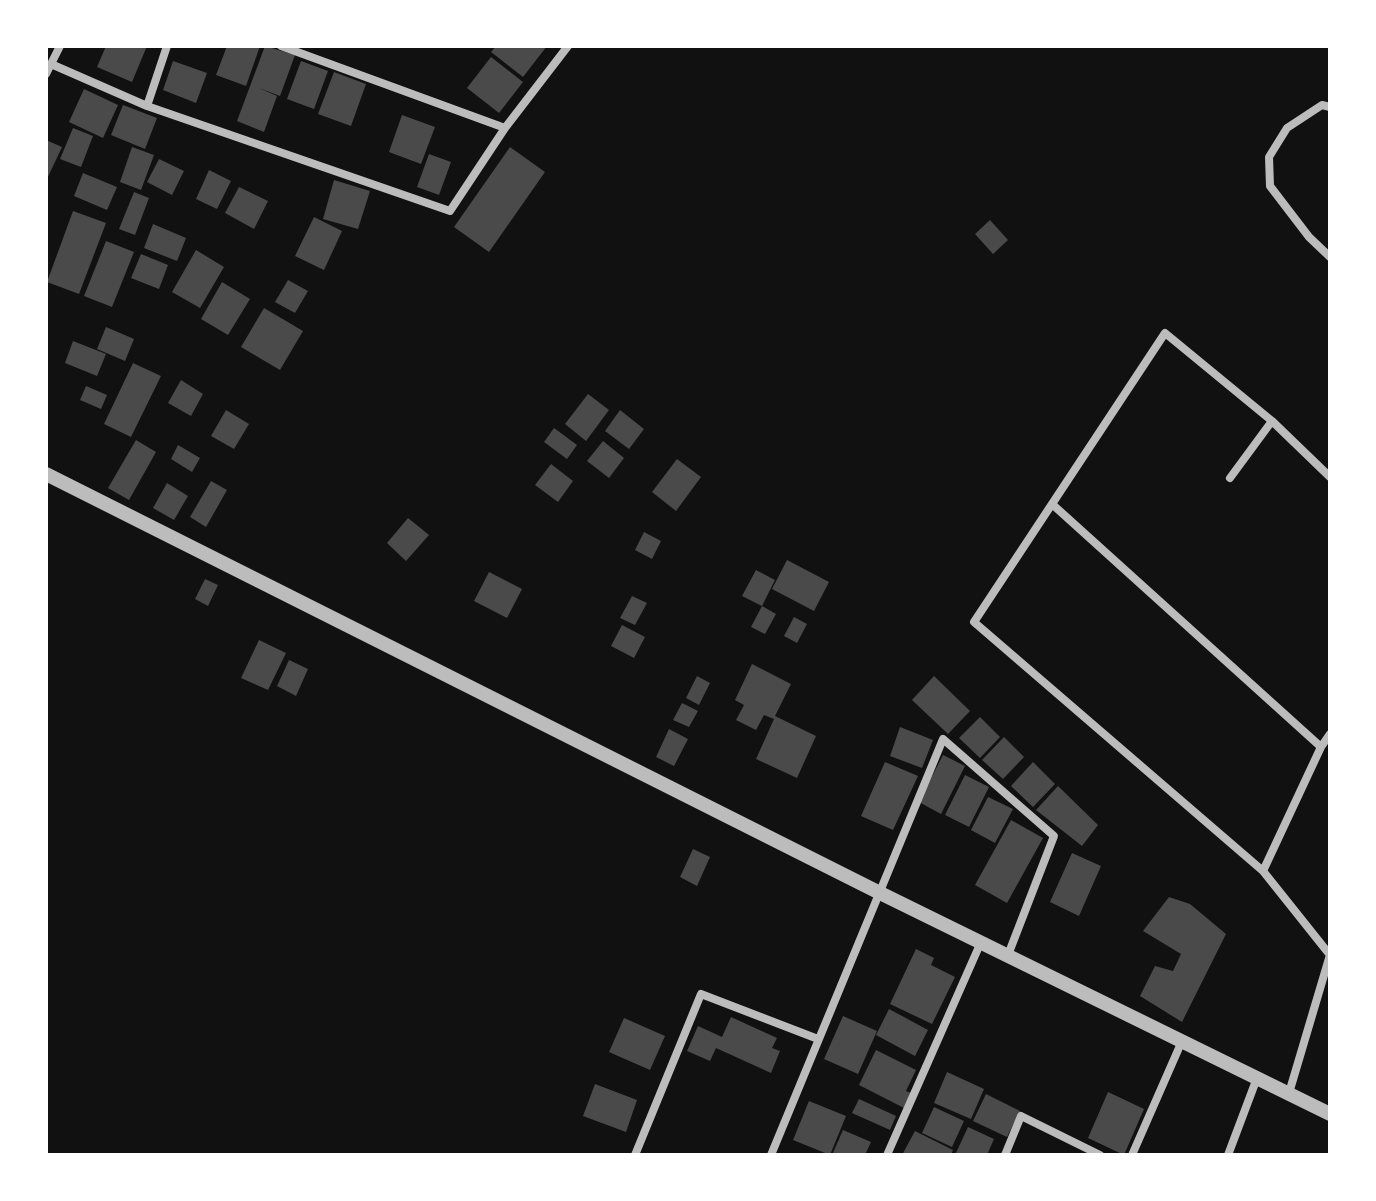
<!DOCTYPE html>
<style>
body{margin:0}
#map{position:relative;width:1376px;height:1201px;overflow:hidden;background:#111;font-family:Literata,serif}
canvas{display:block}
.frame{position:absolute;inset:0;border:48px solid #fff;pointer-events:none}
</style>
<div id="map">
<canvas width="1376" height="1201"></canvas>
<div class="frame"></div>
</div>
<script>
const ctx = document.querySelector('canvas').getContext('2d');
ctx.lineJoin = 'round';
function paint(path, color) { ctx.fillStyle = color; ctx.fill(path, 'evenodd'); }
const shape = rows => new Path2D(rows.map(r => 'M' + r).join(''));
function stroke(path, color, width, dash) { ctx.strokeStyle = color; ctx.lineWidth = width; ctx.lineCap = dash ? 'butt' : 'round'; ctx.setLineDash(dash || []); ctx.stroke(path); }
const building = shape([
 [106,46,147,46,132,82,97,67],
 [227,46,260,46,246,86,216,75],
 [265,46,295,55,280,96,259,88,277,96,264,132,237,121],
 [496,46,547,46,523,77,491,52],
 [491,57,523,82,499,113,467,88],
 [173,61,207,73,196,103,163,90],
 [301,61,328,71,314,109,287,99],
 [334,72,366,84,351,126,318,114],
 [84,89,118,105,103,138,69,122],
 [123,105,157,118,145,149,111,135],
 [402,115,435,127,421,164,389,152],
 [73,128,93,136,81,167,60,159],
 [46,140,62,147,46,181],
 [132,147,154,155,141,190,120,182],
 [510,147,545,172,489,252,454,227],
 [429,154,451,162,439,195,417,187],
 [159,159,184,171,172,195,147,182],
 [209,170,231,181,217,209,196,199],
 [83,173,117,187,107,210,74,196],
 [334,180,370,191,358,229,323,219],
 [239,187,268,201,254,229,225,213],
 [134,192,149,198,135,235,119,229],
 [73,211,106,223,79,294,47,282],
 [314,217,342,231,324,270,295,256],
 [990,220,1008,240,993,254,975,234],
 [153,224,186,238,177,261,144,248],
 [106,241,134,252,112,307,84,296],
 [196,250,224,267,200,308,172,292],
 [141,254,168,265,159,289,131,278],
 [288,280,308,291,295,313,275,302],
 [222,282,250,299,228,335,201,319],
 [264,308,303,331,280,370,241,347],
 [106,327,134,339,125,361,97,349],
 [73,341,106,354,97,376,65,363],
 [133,363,161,376,131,437,104,424],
 [181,380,203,394,191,416,168,403],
 [86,386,107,395,101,409,80,400],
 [588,394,609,410,586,441,565,424],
 [226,410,249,424,234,449,211,436],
 [620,410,644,429,629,449,605,431],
 [554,428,577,445,567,459,544,442],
 [136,440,156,452,129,500,108,488],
 [603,441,624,458,609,478,587,461],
 [178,445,200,458,192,472,171,459],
 [677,459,701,477,676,511,652,492],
 [551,464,573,481,558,502,535,485],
 [211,481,227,490,206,527,190,517],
 [167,483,188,496,174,520,153,508],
 [408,518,429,535,406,561,387,543],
 [644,532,661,541,652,559,635,550],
 [787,560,829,582,814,611,772,589],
 [756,570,775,580,762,606,776,614,765,634,751,627,762,606,742,596],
 [489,572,522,589,507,618,474,601],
 [205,579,218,585,208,606,195,599],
 [632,596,647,603,635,625,620,618],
 [794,617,807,624,797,643,784,636],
 [622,625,645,637,634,658,611,646],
 [259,640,286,653,268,690,241,678],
 [289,660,308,669,296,696,277,686],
 [752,664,791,684,775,716,816,736,797,778,756,759,774,719,764,715,756,730,736,720,744,705,735,700],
 [697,676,710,683,699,705,686,698],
 [934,676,970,711,948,734,912,700],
 [682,703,698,711,689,727,673,720],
 [980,717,1000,737,980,758,959,738],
 [900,727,933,740,922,768,890,756],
 [669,729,688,739,674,766,656,757],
 [1004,737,1024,757,1003,779,982,760],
 [943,755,965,766,941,814,919,802],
 [885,762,918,776,893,830,861,816],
 [1033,762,1055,784,1033,807,1011,786],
 [965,775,989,787,969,827,945,815],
 [1058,786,1098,825,1082,846,1036,810],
 [988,797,1013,809,995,843,971,830],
 [1011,820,1043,838,1007,903,975,885],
 [693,849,710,857,697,886,680,877],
 [1072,853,1101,866,1079,916,1050,902],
 [1169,897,1190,904,1226,934,1182,1022,1140,996,1155,966,1173,971,1181,954,1143,931],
 [916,949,934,958,931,965,955,977,932,1024,890,1004],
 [889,1009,928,1030,915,1056,876,1035],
 [843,1016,877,1031,858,1074,824,1059],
 [731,1017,777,1038,772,1048,780,1051,771,1073,716,1048,710,1061,687,1051,698,1026,722,1037],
 [624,1018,665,1036,650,1070,609,1052],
 [876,1050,916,1070,906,1091,911,1093,904,1108,859,1085],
 [947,1072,984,1089,971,1119,934,1103],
 [595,1084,637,1100,626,1132,583,1116],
 [1108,1092,1144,1109,1124,1155,1088,1138],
 [986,1094,1020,1111,1007,1137,973,1121],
 [859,1099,896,1116,890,1130,852,1113],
 [809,1101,846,1116,830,1155,793,1140],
 [934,1107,964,1121,952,1147,922,1133],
 [968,1127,994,1139,987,1155,955,1155],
 [843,1130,871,1142,865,1155,832,1155],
 [915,1131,953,1150,951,1155,902,1155]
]);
const minor = shape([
 [281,46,505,128],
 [51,64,147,106,450,211,505,128,568,46],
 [46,74,60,46],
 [147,106,167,46],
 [1330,107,1322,105,1287,128,1269,157,1270,186,1309,237,1330,257],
 [1330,477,1272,421,1165,333,974,622,1263,871,1330,955],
 [1230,478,1272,421],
 [1052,504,1321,747],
 [1263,871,1321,747,1330,734],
 [1289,1093,1330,955],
 [635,1155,701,994,818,1039],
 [771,1155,943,739,1054,836,1008,955],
 [887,1155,981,942],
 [1005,1155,1021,1116,1100,1155],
 [1132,1155,1182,1041],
 [1228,1155,1257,1078]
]);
const tertiary = shape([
 [46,474,880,893,1330,1114]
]);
paint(building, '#4a4a4a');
stroke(minor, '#bcbcbc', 8);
stroke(tertiary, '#bcbcbc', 14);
</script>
